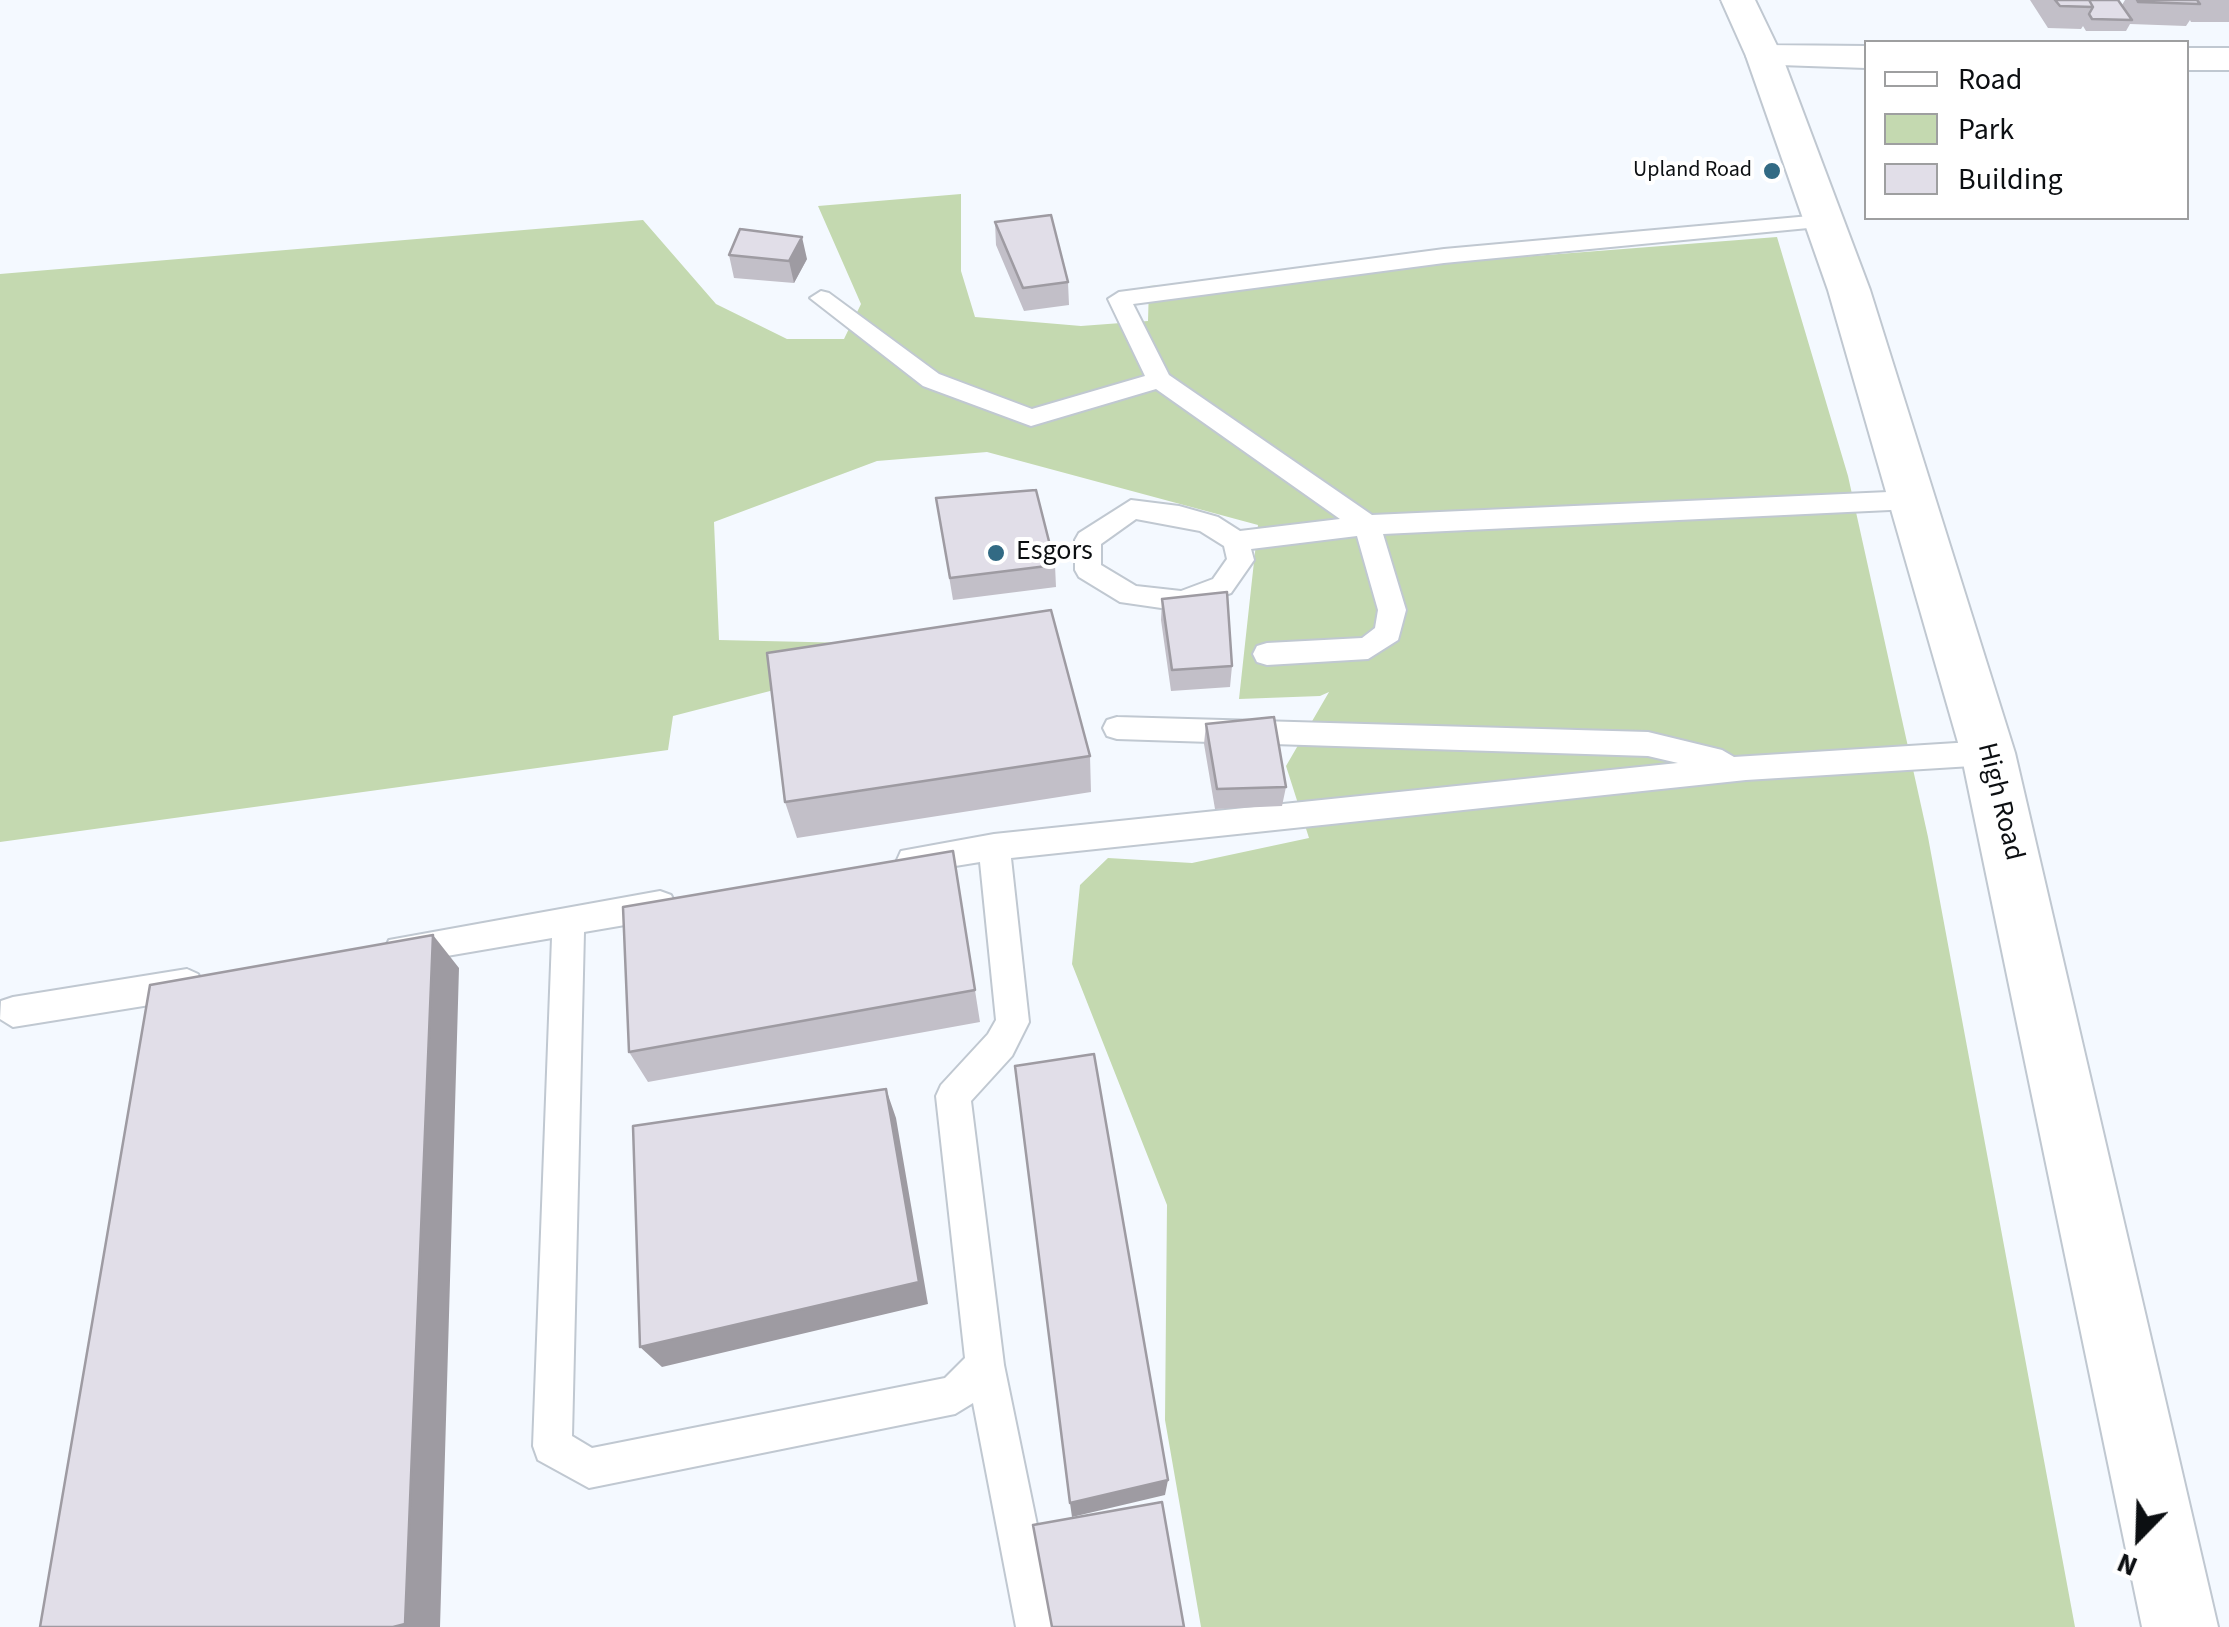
<!DOCTYPE html>
<style>
body{margin:0}
#map{position:relative;width:2229px;height:1627px;overflow:hidden;background:#f4f9ff;font-family:"Source Sans 3",sans-serif}
canvas{display:block}
.legend{position:absolute;left:1864px;top:40px;width:325px;height:180px;box-sizing:border-box;background:#fff;border:2px solid #9e9fa0;margin:0;padding:12px 18px;list-style:none;font-size:30px;color:#0c0f12}
.legend li{display:flex;align-items:center;gap:20px;height:50px}
.legend b{width:50px;border:2px solid #9e9fa0}
.north{position:absolute;left:2089px;top:1487px;width:100px;height:100px;-webkit-text-stroke:8px #fff;paint-order:stroke;rotate:203deg;font-size:28px;font-weight:700;line-height:40px;text-align:center;color:#0c0f12}
.north::after{content:'';display:block;margin:auto;width:35px;height:45px;background:#0c0f12;clip-path:polygon(50% 0,100% 100%,50% 72%,0 100%)}
</style>
<div id="map">
<canvas width="2229" height="1627"></canvas>
<ul class="legend">
<li><b style="height:12px;background:#fff"></b>Road</li>
<li><b style="height:28px;background:#c4d9b0"></b>Park</li>
<li><b style="height:28px;background:#e1dee8"></b>Building</li>
</ul>
<div class="north">N</div>
</div>
<script>
const ctx = document.querySelector('canvas').getContext('2d');
ctx.lineJoin = 'round';
function paint(path, color) { ctx.fillStyle = color; ctx.fill(path, 'evenodd'); }
const shape = rows => new Path2D(rows.map(r => 'M' + r).join(''));
function stroke(path, color, width, dash) { ctx.strokeStyle = color; ctx.lineWidth = width; ctx.lineCap = dash ? 'butt' : 'round'; ctx.setLineDash(dash || []); ctx.stroke(path); }
function write(font, color, halo, rows, align = 'center') {
  ctx.font = font + ' "Source Sans 3",sans-serif'; ctx.lineWidth = 8; ctx.setLineDash([]); ctx.textBaseline = 'middle'; ctx.strokeStyle = halo; ctx.fillStyle = color; for (const [text, x, y, turn = 0] of rows) {
    ctx.save(); ctx.translate(x, y); ctx.rotate((+turn || 0) * Math.PI / 180); ctx.textAlign = isNaN(turn) ? turn : align; if (halo) ctx.strokeText(text, 0, 0); ctx.fillText(text, 0, 0); ctx.restore();
  }
}
const green = shape([
 [961,194,961,271,975,317,1081,326,1148,321,1149,286,1777,237,1848,476,1928,837,2075,1627,1201,1627,1165,1420,1167,1205,1072,964,1080,885,1108,858,1192,863,1309,838,1286,766,1329,692,1320,696,1239,699,1258,525,987,452,877,461,714,522,719,640,898,644,774,690,673,716,668,750,0,842,0,274,643,220,716,304,787,339,844,339,861,304,818,206]
]);
const service = shape([
 [1821,215,1832,221,1829,226,1444,263,1133,304,1169,375,1372,515,1911,491,1920,494,1924,500,1920,506,1911,509,1383,534,1406,610,1398,640,1368,659,1267,665,1257,662,1253,654,1257,646,1267,643,1362,638,1375,628,1378,610,1357,536,1251,549,1254,560,1231,593,1182,611,1120,602,1079,577,1075,570,1075,540,1079,533,1131,500,1179,506,1218,517,1240,531,1340,519,1156,389,1031,426,923,386,810,298,821,291,829,293,939,374,1032,409,1145,376,1108,299,1119,292,1444,249,1821,215],
 [1136,519,1200,531,1224,546,1227,559,1213,579,1181,591,1136,586,1101,565,1101,544,1136,519],
 [1117,717,1648,732,1722,750,1734,757,1988,741,1998,745,2003,753,1998,761,1988,765,1746,780,1011,858,1029,1022,1012,1056,971,1101,1004,1365,1058,1627,1016,1627,973,1403,955,1414,589,1488,538,1460,533,1446,552,938,400,964,389,960,384,950,389,940,660,891,671,895,676,905,671,915,660,919,584,932,572,1436,592,1448,945,1378,965,1358,936,1096,941,1085,988,1034,996,1020,980,862,912,873,901,869,897,860,901,851,994,834,1678,763,1648,756,1117,739,1107,736,1103,728,1107,720,1117,717],
 [187,969,198,974,203,984,198,994,187,999,13,1027,0,1019,1,1001,13,997,187,969]
]);
const tertiary = shape([
 [1764,45,1866,46,1866,68,1751,64,1746,56,1751,48,1764,45],
 [2186,48,2229,48,2229,70,2186,70,2186,48]
]);
const secondary = shape([
 [1721,0,1755,0,1782,56,1870,290,2015,753,2218,1627,2142,1627,1961,753,1828,290,1746,56,1721,0]
]);
const wall = shape([
 [2030,0,2118,0,2122,5,2125,0,2229,0,2229,22,2191,22,2190,20,2186,26,2130,24,2126,31,2086,31,2083,26,2081,29,2048,28],
 [995,222,1068,282,1069,305,1024,311,996,245],
 [729,255,807,259,794,283,734,278],
 [936,498,1055,565,1056,587,953,600],
 [1162,599,1232,666,1230,687,1171,691,1161,620],
 [1206,724,1286,787,1282,806,1215,809,1204,744],
 [1090,756,1091,792,797,838,785,802],
 [953,851,980,1022,648,1082,629,1052]
]);
const shadedWall = shape([
 [802,237,807,259,794,283,789,261],
 [433,935,459,968,440,1627,393,1627],
 [886,1089,896,1118,928,1304,662,1367,640,1347],
 [1168,1480,1165,1495,1072,1517,1070,1503]
]);
const building = shape([
 [2055,0,2089,0,2093,7,2060,6,2055,0],
 [2089,0,2118,0,2132,20,2092,19,2089,14,2093,7,2089,0],
 [2137,0,2197,0,2200,4,2138,2,2137,0],
 [1051,215,1068,282,1023,288,995,222,1051,215],
 [740,229,802,237,789,261,729,255,740,229],
 [1036,490,1055,565,950,578,936,498,1036,490],
 [1227,592,1232,666,1172,670,1162,599,1227,592],
 [1051,610,1090,756,785,802,767,653,1051,610],
 [1274,717,1286,787,1217,789,1206,724,1274,717],
 [953,851,975,990,629,1052,623,907,953,851],
 [433,935,405,1624,393,1627,40,1627,150,985,433,935],
 [1094,1054,1168,1480,1070,1503,1015,1066,1094,1054],
 [886,1089,919,1282,640,1347,633,1126,886,1089],
 [1162,1502,1184,1627,1052,1627,1033,1525,1162,1502]
]);
const markers = [
 [1772,171,10,"#326a84"],
 [996,553,10,"#326a84"]
];
const farPoinames = [
 ["Upland Road",1752,171]
];
const poiNames = [
 ["Esgors",1016,553]
];
const streetNames = [
 ["High Road",1999,802,76]
];
paint(green, '#c4d9b0');
stroke(service, '#c0c8d1', 4);
stroke(tertiary, '#c0c8d1', 4);
stroke(secondary, '#c0c8d1', 4);
paint(service, '#fff');
paint(tertiary, '#fff');
paint(secondary, '#fff');
paint(wall, '#c2bfc8');
paint(shadedWall, '#9e9ba2');
paint(building, '#e1dee8');
stroke(building, '#9e9ba2', 2.5);
for (const [x, y, r, color] of markers) { const dot = new Path2D(); dot.arc(x, y, r, 0, 2 * Math.PI); ctx.fillStyle = color; ctx.fill(dot); stroke(dot, '#fff', 4); }
write('22px', '#0c0f12', '#fff', farPoinames, 'right');
write('28px', '#0c0f12', '#fff', poiNames, 'left');
write('28px', '#0c0f12', '#fff', streetNames);
</script>
